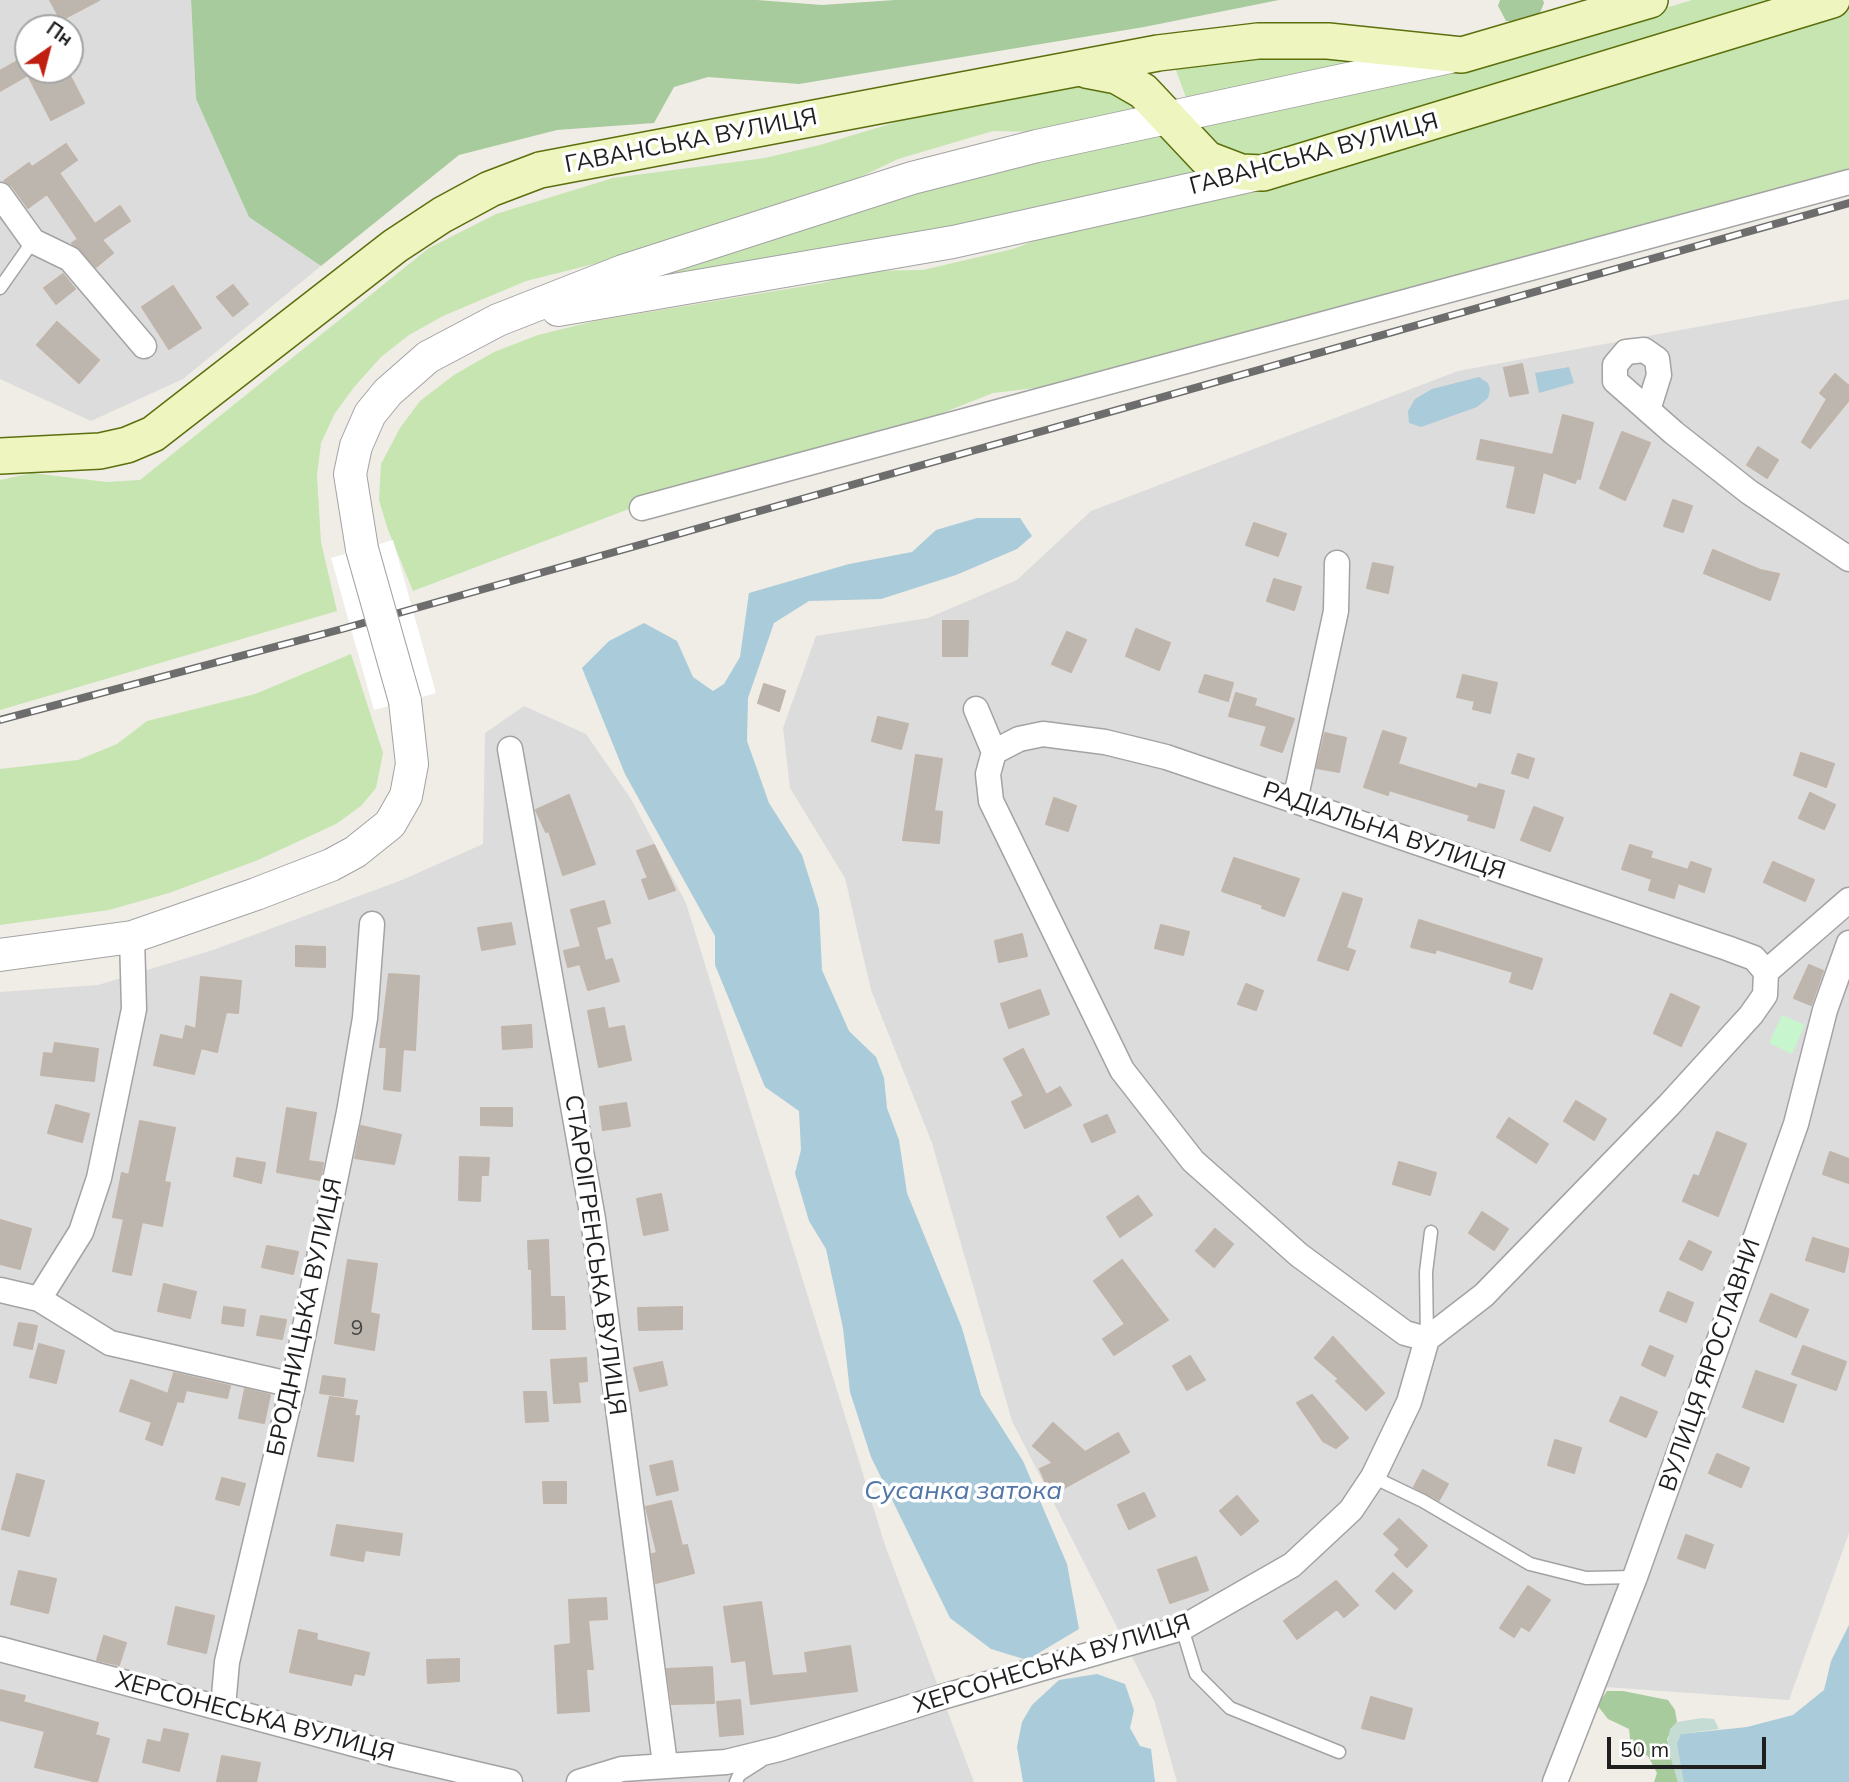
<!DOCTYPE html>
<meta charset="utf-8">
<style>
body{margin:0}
#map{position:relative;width:1849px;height:1782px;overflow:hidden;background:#efede6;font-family:Mulish,sans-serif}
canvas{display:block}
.north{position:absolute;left:14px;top:14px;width:70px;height:70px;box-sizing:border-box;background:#fff;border:2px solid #a5a5a5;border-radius:50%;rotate:35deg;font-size:19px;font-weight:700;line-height:28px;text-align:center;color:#1f1f1f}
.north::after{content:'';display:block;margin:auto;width:24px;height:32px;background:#bf1e10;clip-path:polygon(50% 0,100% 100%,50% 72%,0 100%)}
.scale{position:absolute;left:1607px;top:1737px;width:159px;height:32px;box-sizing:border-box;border:4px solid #1f1f1f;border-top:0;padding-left:9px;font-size:21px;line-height:24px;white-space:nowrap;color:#1f1f1f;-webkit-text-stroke:5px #fff;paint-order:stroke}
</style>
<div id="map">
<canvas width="1849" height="1782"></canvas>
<div class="north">Пн</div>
<div class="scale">50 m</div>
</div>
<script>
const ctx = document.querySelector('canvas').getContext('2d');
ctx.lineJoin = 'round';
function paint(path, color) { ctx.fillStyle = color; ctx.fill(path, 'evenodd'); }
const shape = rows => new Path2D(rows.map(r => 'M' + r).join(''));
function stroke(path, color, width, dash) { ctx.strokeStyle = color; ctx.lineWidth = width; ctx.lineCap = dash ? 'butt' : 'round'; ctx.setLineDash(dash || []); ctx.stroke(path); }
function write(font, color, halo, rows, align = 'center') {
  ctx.font = font + ' Mulish,sans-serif'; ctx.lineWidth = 7; ctx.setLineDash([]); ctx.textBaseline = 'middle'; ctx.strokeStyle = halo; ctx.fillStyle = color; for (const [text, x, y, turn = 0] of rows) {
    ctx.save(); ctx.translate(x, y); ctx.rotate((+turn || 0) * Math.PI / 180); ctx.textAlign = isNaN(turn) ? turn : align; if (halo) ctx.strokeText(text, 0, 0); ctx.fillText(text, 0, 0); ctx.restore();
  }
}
const residential = shape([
 [0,0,191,0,196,99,249,216,321,266,183,379,91,421,0,379],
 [28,28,70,28,70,70,28,70],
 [1849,299,1849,1533,1789,1700,1591,1686,1554,1782,1177,1782,1154,1700,1012,1421,932,1143,871,990,845,878,790,788,783,728,816,636,928,618,1017,580,1091,511,1458,371],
 [524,706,586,734,631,799,686,903,885,1545,974,1782,0,1782,0,992,98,985,213,950,402,880,483,844,485,733]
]);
const grass = shape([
 [1692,0,1784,0,1247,161,1229,157,1192,125,1571,37],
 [1849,6,1849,175,1085,382,993,393,907,427,650,501,413,591,388,530,379,500,381,464,400,428,420,401,454,375,494,352,538,335,595,321,823,283,862,271,923,270,1013,249,1073,226,1319,168],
 [1341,54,1361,64,1187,100,1174,65,1203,59],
 [1068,83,1098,83,1140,109,1040,132,993,131,898,159,850,182,614,259,526,281,443,316,409,335,381,357,355,386,335,413,321,443,317,476,321,542,337,611,0,710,0,480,32,473,106,482,140,480,429,248,496,214,613,178,765,158,820,145,900,121],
 [1162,131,1205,173,901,238,634,282,910,189],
 [351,654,383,753,376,788,361,806,336,824,258,860,169,893,109,910,0,925,0,769,78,760,117,744,147,721,255,694]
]);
const forest = shape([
 [191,0,757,0,822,5,895,0,1279,0,1144,27,799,84,708,77,674,87,654,123,557,130,459,155,321,266,249,217,196,99],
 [1500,0,1543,0,1544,3,1540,13,1524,21,1506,21,1498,6],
 [1607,1691,1623,1691,1668,1700,1675,1710,1677,1722,1667,1739,1678,1782,1654,1782,1657,1773,1648,1756,1631,1747,1629,1729,1608,1719,1597,1705]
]);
const wetland = shape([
 [1702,1718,1714,1719,1719,1729,1681,1734,1684,1782,1678,1782,1667,1746,1670,1729,1677,1722]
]);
const park = shape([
 [1782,1015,1805,1025,1792,1054,1769,1043]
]);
const water = shape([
 [1569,367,1574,383,1539,393,1535,373],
 [1479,377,1488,383,1490,390,1488,398,1477,407,1421,427,1409,423,1408,411,1415,399,1432,389],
 [977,518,1020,518,1032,536,1017,549,956,575,881,599,809,601,774,623,748,698,747,741,769,803,802,855,819,909,822,970,849,1031,876,1057,884,1078,887,1108,899,1140,907,1193,962,1328,981,1395,1023,1461,1067,1564,1079,1629,1027,1660,991,1649,950,1618,871,1457,850,1392,843,1328,826,1249,809,1221,795,1173,801,1150,799,1111,765,1087,715,965,715,936,625,774,582,668,609,641,644,623,677,641,693,677,713,691,724,684,740,657,749,593,849,564,912,552,936,530],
 [1849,1625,1849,1782,1684,1782,1677,1744,1681,1734,1747,1727,1793,1715,1824,1690,1831,1661],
 [1097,1674,1125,1684,1134,1710,1130,1728,1140,1746,1151,1749,1155,1782,1023,1782,1017,1747,1022,1722,1032,1705,1059,1680]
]);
const pier = shape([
 [393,540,436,693,374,710,331,558]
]);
const building = shape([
 [50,0,99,0,61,20,50,0],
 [28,55,28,70,67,70,84,103,51,120,28,75,0,91,0,71,28,55],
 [66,144,77,160,59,173,95,224,120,206,130,221,102,240,113,253,96,267,72,243,78,239,47,194,28,208,12,186,4,181,29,163,32,167,66,144],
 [63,274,75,289,56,304,44,288,63,274],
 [233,285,248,304,233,316,217,297,233,285],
 [173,286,201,328,169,349,142,307,173,286],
 [57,322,99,360,79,383,37,345,57,322],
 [1522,364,1528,393,1510,396,1504,368,1522,364],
 [1835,374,1849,386,1849,400,1810,448,1802,442,1827,399,1820,393,1835,374],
 [1563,415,1593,423,1580,479,1577,478,1575,483,1543,472,1534,513,1507,507,1516,466,1477,459,1481,440,1553,455,1563,415],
 [1622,432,1650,443,1625,500,1600,488,1622,432],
 [1758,447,1778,460,1767,478,1747,465,1758,447],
 [1673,500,1692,506,1683,532,1664,526,1673,500],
 [1254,523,1286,534,1278,556,1246,545,1254,523],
 [1713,550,1760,570,1779,574,1770,600,1704,573,1713,550],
 [1373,563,1393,567,1388,593,1367,588,1373,563],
 [1274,579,1301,587,1294,610,1267,601,1274,579],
 [943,621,968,621,967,656,943,656,943,621],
 [1136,629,1170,643,1159,670,1126,656,1136,629],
 [1067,632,1086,640,1071,672,1052,664,1067,632],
 [1205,675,1233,683,1228,701,1199,692,1205,675],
 [1463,675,1497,683,1490,713,1473,709,1475,701,1457,697,1463,675],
 [764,684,785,691,779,711,758,703,764,684],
 [1236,693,1256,699,1254,706,1294,719,1282,752,1261,745,1267,726,1229,716,1236,693],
 [878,717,908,724,901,749,872,741,878,717],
 [1383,731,1406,738,1398,764,1477,789,1479,784,1504,791,1494,828,1468,820,1470,815,1389,790,1388,795,1364,787,1383,731],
 [1325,733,1346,738,1339,772,1317,768,1325,733],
 [1801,753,1834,764,1826,787,1794,775,1801,753],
 [1518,754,1534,759,1528,778,1512,773,1518,754],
 [916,755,942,759,934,811,942,812,939,843,903,840,916,755],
 [1810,793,1835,805,1824,829,1799,818,1810,793],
 [569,795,595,864,563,875,549,831,546,832,536,810,569,795],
 [1054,798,1076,806,1068,831,1046,824,1054,798],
 [1534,807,1563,818,1550,851,1521,840,1534,807],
 [654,845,675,890,649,899,642,880,648,878,637,851,654,845],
 [1630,845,1652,852,1650,858,1688,870,1691,862,1711,869,1704,892,1678,883,1674,898,1649,890,1652,879,1622,869,1630,845],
 [1234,858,1299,879,1284,916,1262,908,1263,905,1222,891,1234,858],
 [1773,862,1814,880,1805,901,1764,882,1773,862],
 [1343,893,1362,899,1346,948,1355,951,1348,970,1318,960,1343,893],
 [604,901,610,923,596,927,605,961,612,959,619,981,588,990,580,964,568,967,564,951,581,947,571,910,604,901],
 [1419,920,1542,959,1532,989,1510,982,1513,972,1436,949,1435,953,1411,947,1419,920],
 [511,923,515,944,482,950,478,928,511,923],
 [1161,925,1189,932,1183,955,1155,948,1161,925],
 [1022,934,1027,956,999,962,995,941,1022,934],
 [296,946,325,947,325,967,296,966,296,946],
 [1809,965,1823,971,1811,1005,1794,998,1809,965],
 [389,974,419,976,415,1050,403,1049,400,1091,384,1089,387,1047,380,1047,389,974],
 [201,977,241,981,238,1013,226,1012,217,1052,201,1048,194,1074,154,1065,161,1035,183,1040,186,1026,196,1029,201,977],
 [1246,984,1263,991,1256,1010,1238,1004,1246,984],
 [1040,990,1049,1014,1009,1028,1001,1004,1040,990],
 [1671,994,1699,1007,1681,1046,1654,1033,1671,994],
 [604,1008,608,1029,624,1026,631,1060,599,1067,588,1011,604,1008],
 [531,1025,532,1047,503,1049,502,1027,531,1025],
 [55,1043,98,1049,94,1081,41,1075,44,1053,53,1054,55,1043],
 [1023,1049,1046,1095,1060,1087,1071,1105,1025,1128,1012,1102,1024,1096,1004,1059,1023,1049],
 [1576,1101,1606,1119,1594,1140,1564,1121,1576,1101],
 [626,1103,630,1126,603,1130,600,1107,626,1103],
 [56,1105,89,1114,82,1142,48,1133,56,1105],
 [287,1108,316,1113,308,1161,323,1163,320,1180,277,1172,287,1108],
 [481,1108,512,1108,512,1126,481,1125,481,1108],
 [1107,1115,1115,1132,1092,1142,1084,1125,1107,1115],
 [1509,1118,1548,1144,1536,1163,1497,1137,1509,1118],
 [140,1121,175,1128,164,1182,170,1183,162,1226,142,1222,131,1275,113,1271,124,1219,113,1217,122,1173,129,1175,140,1121],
 [361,1126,401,1135,394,1164,355,1158,361,1126],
 [1717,1132,1746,1144,1718,1216,1683,1201,1694,1175,1699,1177,1717,1132],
 [1830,1152,1849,1159,1849,1183,1823,1174,1830,1152],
 [460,1157,489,1158,488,1175,481,1175,480,1201,459,1200,460,1157],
 [237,1158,265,1163,261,1183,234,1176,237,1158],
 [1399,1162,1436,1173,1430,1195,1393,1184,1399,1162],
 [661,1194,668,1230,644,1235,637,1199,661,1194],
 [1138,1196,1152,1215,1120,1237,1107,1217,1138,1196],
 [1482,1212,1508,1229,1494,1250,1469,1233,1482,1212],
 [0,1220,31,1229,20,1269,0,1264,0,1220],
 [1215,1229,1233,1244,1214,1267,1196,1251,1215,1229],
 [1813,1238,1849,1249,1844,1272,1806,1260,1813,1238],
 [548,1240,550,1297,564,1297,565,1329,533,1329,532,1269,529,1269,528,1241,548,1240],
 [1689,1241,1711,1252,1702,1270,1680,1259,1689,1241],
 [267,1246,298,1252,293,1274,262,1267,267,1246],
 [348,1260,377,1264,370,1313,379,1315,374,1350,335,1343,348,1260],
 [1122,1260,1168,1320,1114,1355,1103,1339,1125,1324,1094,1281,1122,1260],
 [164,1284,196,1292,190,1318,158,1311,164,1284],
 [1668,1292,1693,1303,1686,1322,1660,1311,1668,1292],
 [1771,1294,1808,1310,1796,1337,1760,1321,1771,1294],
 [224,1307,245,1310,243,1326,222,1323,224,1307],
 [682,1307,682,1329,639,1330,638,1308,682,1307],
 [261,1316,286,1320,282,1339,257,1335,261,1316],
 [19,1323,37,1326,32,1349,14,1345,19,1323],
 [1333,1337,1384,1393,1366,1410,1336,1381,1339,1379,1315,1358,1333,1337],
 [39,1344,64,1351,56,1383,30,1377,39,1344],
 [1650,1346,1673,1356,1665,1376,1642,1365,1650,1346],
 [1803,1346,1846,1362,1836,1390,1792,1374,1803,1346],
 [1190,1356,1205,1380,1187,1390,1173,1366,1190,1356],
 [586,1358,587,1381,578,1382,580,1402,554,1403,551,1360,586,1358],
 [662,1362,667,1385,640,1391,634,1368,662,1362],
 [1756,1371,1796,1385,1783,1422,1743,1407,1756,1371],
 [174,1373,230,1386,227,1398,186,1390,183,1402,177,1401,162,1445,146,1439,152,1422,120,1411,131,1380,168,1394,174,1373],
 [323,1376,345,1379,343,1396,320,1393,323,1376],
 [245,1389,270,1395,264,1423,239,1418,245,1389],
 [524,1392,546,1392,548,1421,526,1422,524,1392],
 [1312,1395,1348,1438,1336,1448,1323,1441,1297,1403,1312,1395],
 [330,1397,357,1401,354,1416,359,1416,353,1461,318,1456,330,1397],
 [1621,1397,1657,1412,1646,1437,1610,1421,1621,1397],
 [1053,1423,1085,1452,1118,1433,1129,1452,1051,1495,1040,1469,1053,1463,1033,1446,1053,1423],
 [1555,1440,1581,1448,1574,1473,1548,1465,1555,1440],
 [1717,1454,1749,1468,1741,1487,1709,1473,1717,1454],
 [672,1461,678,1490,657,1495,650,1466,672,1461],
 [1423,1470,1448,1484,1439,1500,1414,1487,1423,1470],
 [17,1474,44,1481,29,1536,2,1529,17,1474],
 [222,1478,245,1484,239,1505,216,1499,222,1478],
 [543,1482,566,1482,566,1503,544,1503,543,1482],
 [1144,1493,1155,1516,1129,1529,1118,1505,1144,1493],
 [1237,1496,1258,1521,1241,1535,1220,1511,1237,1496],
 [671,1501,682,1546,687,1545,694,1573,656,1583,652,1554,657,1553,646,1507,671,1501],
 [1399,1519,1427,1546,1407,1567,1395,1555,1400,1549,1384,1534,1399,1519],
 [337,1525,402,1534,399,1555,365,1550,363,1561,331,1555,337,1525],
 [1686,1535,1713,1545,1705,1568,1678,1558,1686,1535],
 [1196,1557,1208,1590,1170,1603,1158,1570,1196,1557],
 [19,1571,56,1579,48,1613,11,1604,19,1571],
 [1393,1573,1412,1591,1395,1609,1376,1591,1393,1573],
 [1336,1581,1358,1605,1344,1617,1337,1609,1297,1639,1284,1621,1336,1581],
 [1528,1586,1550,1600,1529,1631,1521,1626,1514,1637,1500,1628,1528,1586],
 [606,1598,607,1619,588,1620,593,1669,586,1669,589,1711,558,1713,555,1646,571,1644,569,1600,606,1598],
 [761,1602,772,1676,808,1673,805,1653,850,1646,857,1691,751,1704,746,1660,732,1662,724,1607,761,1602],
 [176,1607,214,1616,206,1653,168,1644,176,1607],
 [299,1630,317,1634,316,1640,369,1653,364,1675,354,1673,351,1685,290,1672,299,1630],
 [104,1636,126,1643,119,1665,97,1660,104,1636],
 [459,1659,459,1681,428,1683,427,1660,459,1659],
 [712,1667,714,1703,672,1704,667,1669,712,1667],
 [0,1690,25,1696,23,1702,98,1723,95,1735,109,1739,97,1782,35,1767,45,1731,0,1720,0,1690],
 [1371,1697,1412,1709,1404,1739,1362,1728,1371,1697],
 [740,1700,743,1734,720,1736,717,1702,740,1700],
 [164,1729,188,1734,179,1771,143,1762,148,1740,161,1743,164,1729],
 [222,1756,260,1763,256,1782,217,1782,222,1756]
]);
const service = shape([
 [0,288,33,241],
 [1427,1338,1426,1272,1431,1232],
 [1373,1477,1423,1501,1530,1564,1586,1578,1635,1577],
 [1182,1628,1196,1674,1230,1708,1339,1752],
 [736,1782,739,1775,761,1761]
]);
const minor = shape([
 [0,195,33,241,70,259,144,346],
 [1648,410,1659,375,1657,359,1644,350,1626,352,1615,365,1615,381,1674,433,1749,492,1849,559],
 [642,508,1849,182],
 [976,709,994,752,988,774,991,801,1122,1070,1193,1161,1299,1255,1405,1333,1427,1339],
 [510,749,593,1219,665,1764],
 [994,752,1019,739,1043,734,1105,742,1166,757,1727,948,1754,958,1766,972],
 [1295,801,1336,611,1337,563],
 [0,1290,39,1299,110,1343,293,1385],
 [39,1299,81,1232,99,1178,134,1009,132,937],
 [1427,1339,1484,1295,1669,1105,1751,1015,1765,995,1766,972,1849,900],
 [0,1649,391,1754,510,1782],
 [223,1707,227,1662,293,1385,349,1112,365,1018,372,924],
 [579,1782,622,1769,726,1762,779,1749,942,1697,1182,1628,1292,1565,1351,1510,1373,1477,1409,1402,1427,1339],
 [1555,1782,1635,1577,1796,1124,1825,1010,1849,943]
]);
const tertiary = shape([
 [558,310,953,242,1259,174],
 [362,549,350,474,356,446,370,414,388,392,428,357,498,320,623,271,912,178,1037,146,1450,57],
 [0,955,132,937,256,894,331,865,355,852,390,824,406,796,412,764,405,701]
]);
const secondary = shape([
 [1086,70,1117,76,1143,91,1207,159,1241,172,1263,173,1832,0],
 [0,456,100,451,127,445,153,434,395,246,442,215,490,189,540,170,1158,53,1258,41,1328,41,1462,55,1650,0]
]);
const rail = shape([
 [0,720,342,629,1849,203]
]);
const tertiaryBridge = shape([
 [362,549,405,701]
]);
const numberNames = [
 ["9",357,1329]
];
const streetNames = [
 ["ГАВАНСЬКА ВУЛИЦЯ",691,141,-11],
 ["ГАВАНСЬКА ВУЛИЦЯ",1314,154,-15],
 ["РАДІАЛЬНА ВУЛИЦЯ",1384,831,19],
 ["СТАРОІГРЕНСЬКА ВУЛИЦЯ",595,1255,82],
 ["БРОДНИЦЬКА ВУЛИЦЯ",305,1317,-78],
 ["ВУЛИЦЯ ЯРОСЛАВНИ",1710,1365,-71],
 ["ХЕРСОНЕСЬКА ВУЛИЦЯ",1052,1664,-17],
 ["ХЕРСОНЕСЬКА ВУЛИЦЯ",255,1717,15]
];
const waterNames = [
 ["Сусанка затока",963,1491]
];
paint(residential, '#dddcdc');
paint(grass, '#c6e5b0');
paint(forest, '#a8cb9e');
paint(wetland, '#c4dcd3');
paint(park, '#c7f5ce');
paint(water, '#aacbd9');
paint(pier, '#fff');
paint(building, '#bcb6af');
stroke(building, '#c0b5aa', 2);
stroke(service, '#a3a3a3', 15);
stroke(minor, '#a3a3a3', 27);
stroke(tertiary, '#a3a3a3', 34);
stroke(secondary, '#5c6f0d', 38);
stroke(service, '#fff', 12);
stroke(minor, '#fff', 24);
stroke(tertiary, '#fff', 32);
stroke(secondary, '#eef5bf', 35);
stroke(rail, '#6d6d6d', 8);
stroke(rail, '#fff', 5, [16]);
stroke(tertiaryBridge, '#a3a3a3', 34, []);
stroke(tertiaryBridge, '#fff', 32);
write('21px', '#464543', null, numberNames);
write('24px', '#1f1f1f', '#fff', streetNames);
write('italic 26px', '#5276a8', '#fff', waterNames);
</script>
